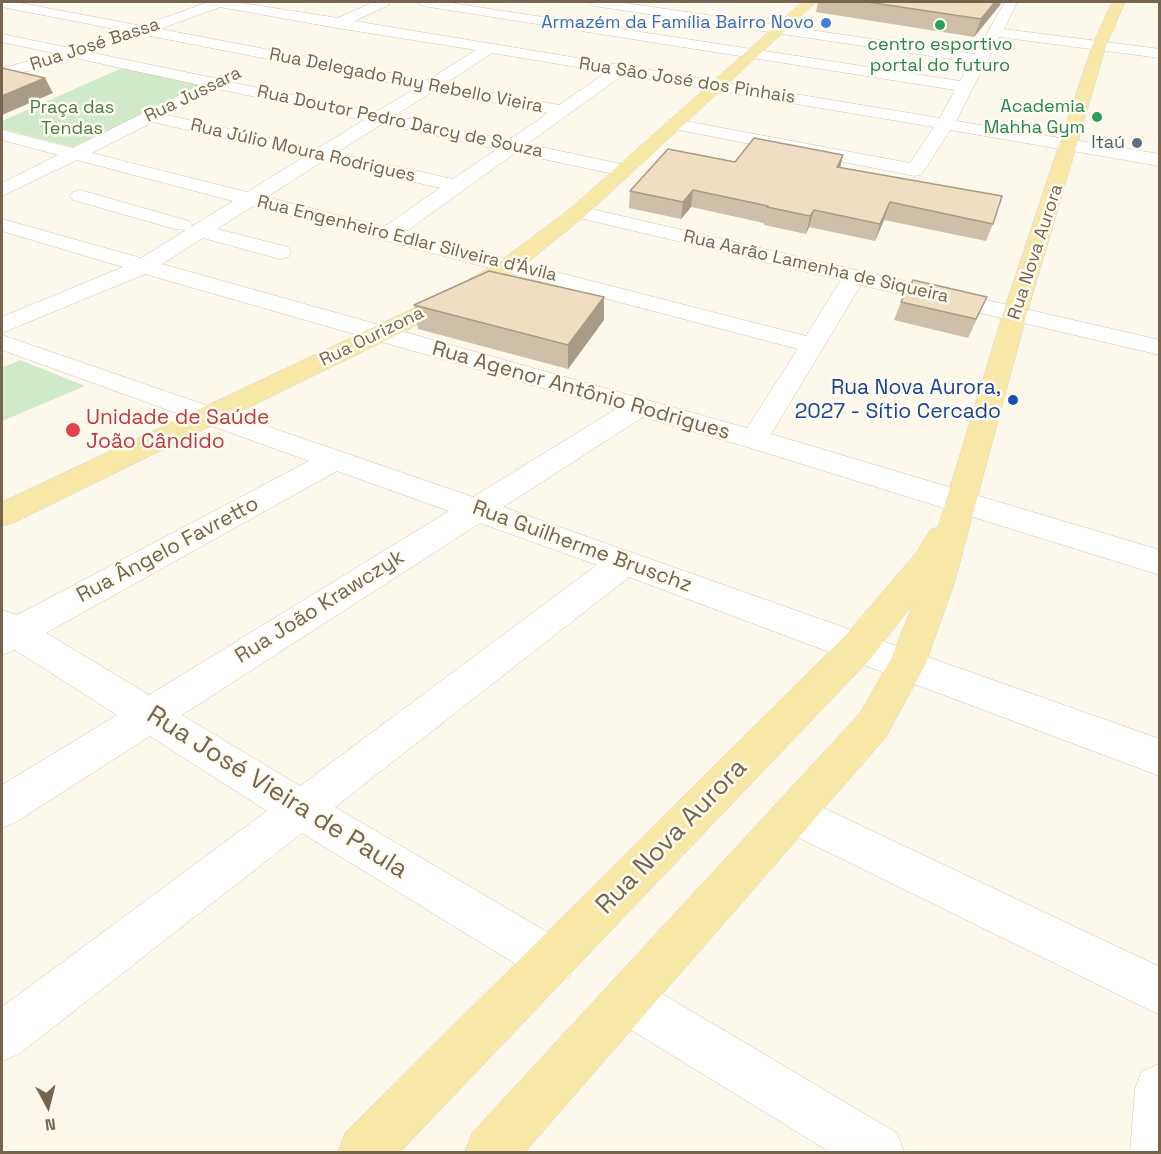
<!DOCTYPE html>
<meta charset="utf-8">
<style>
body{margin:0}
#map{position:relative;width:1161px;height:1154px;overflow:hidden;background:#fcf8eb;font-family:"Space Grotesk",sans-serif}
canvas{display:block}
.frame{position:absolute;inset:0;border:3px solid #76644e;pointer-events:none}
.north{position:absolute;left:18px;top:1076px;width:60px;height:60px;-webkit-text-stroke:4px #fefcf1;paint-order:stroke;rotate:173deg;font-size:16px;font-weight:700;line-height:24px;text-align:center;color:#76644e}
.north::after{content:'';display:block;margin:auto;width:21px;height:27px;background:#76644e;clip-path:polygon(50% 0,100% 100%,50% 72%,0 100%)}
</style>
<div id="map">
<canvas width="1161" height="1154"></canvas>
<div class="frame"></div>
<div class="north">N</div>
</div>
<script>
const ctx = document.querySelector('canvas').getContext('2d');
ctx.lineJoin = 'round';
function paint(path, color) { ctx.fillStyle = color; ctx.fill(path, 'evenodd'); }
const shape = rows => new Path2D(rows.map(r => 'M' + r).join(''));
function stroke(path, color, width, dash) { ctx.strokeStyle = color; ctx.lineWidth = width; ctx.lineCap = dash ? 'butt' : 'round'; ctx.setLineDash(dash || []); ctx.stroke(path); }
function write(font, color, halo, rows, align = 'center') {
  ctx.font = font + ' "Space Grotesk",sans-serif'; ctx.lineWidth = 5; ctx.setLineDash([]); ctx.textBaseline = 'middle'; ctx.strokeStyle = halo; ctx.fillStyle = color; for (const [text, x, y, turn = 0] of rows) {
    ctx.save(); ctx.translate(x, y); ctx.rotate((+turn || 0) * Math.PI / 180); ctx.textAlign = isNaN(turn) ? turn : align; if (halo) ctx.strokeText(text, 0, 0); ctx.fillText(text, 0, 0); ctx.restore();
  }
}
const green = shape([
 [122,68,203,85,73,147,2,129,2,121],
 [20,360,85,386,2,421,2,368]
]);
const minor = shape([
 [2,2,15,2,142,26,208,2,235,2,338,18,374,2,390,2,389,5,354,21,940,118,955,90,423,6,416,2,445,2,960,81,971,62,594,6,587,2,618,2,975,54,1005,2,1017,2,1004,29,1160,49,1160,58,999,37,956,121,1160,154,1160,166,950,130,922,174,915,176,674,129,668,128,665,124,668,120,674,119,910,163,934,127,623,75,527,144,630,166,633,170,630,174,623,176,515,153,404,233,806,336,841,280,571,216,568,212,571,208,578,206,1160,340,1160,355,861,285,771,434,1160,550,1160,575,744,446,643,417,503,507,1160,739,1160,776,629,577,335,807,569,945,576,961,569,977,553,984,537,977,302,833,19,1054,2,1061,2,1007,267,811,150,736,16,822,2,828,2,785,117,715,15,650,2,655,2,610,17,615,309,461,2,350,2,335,473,497,616,409,145,274,2,333,2,317,123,267,2,231,2,219,141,258,186,230,175,229,73,200,70,196,73,192,80,190,189,221,192,225,191,227,233,201,77,160,2,196,2,183,58,155,2,140,2,130,73,148,200,85,75,58,2,78,2,68,58,54,2,42,2,34,214,78,223,75,229,77,230,82,376,112,416,88,2,7,2,2],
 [220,7,337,28,476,50,428,80,160,29,220,7],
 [492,53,607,72,559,105,445,84,492,53],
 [218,89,364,120,317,149,167,115,218,89],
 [433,91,548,113,509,140,394,116,433,91],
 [153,122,304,157,247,192,92,153,153,122],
 [382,124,497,149,453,179,336,153,382,124],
 [323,161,440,188,384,227,267,197,323,161],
 [253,206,798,349,747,428,162,264,203,238,280,259,288,257,291,252,288,247,217,229,253,206],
 [337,471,449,511,149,695,46,633,337,471],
 [480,523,597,565,300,786,182,715,480,523],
 [794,794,1160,967,1160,1015,779,828,773,814,779,800,794,794],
 [627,976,644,983,897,1133,904,1152,830,1152,610,1017,603,1000,610,983,627,976],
 [1160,1064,1160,1152,1130,1152,1135,1089,1142,1071,1160,1064]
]);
const major = shape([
 [802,2,816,2,585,216,518,270,464,302,13,523,2,526,2,502,448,292,502,260,571,208,802,2],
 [1112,2,1125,2,1106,46,1027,313,954,584,925,665,886,737,525,1152,465,1152,472,1133,860,713,891,659,913,604,871,658,400,1152,338,1152,345,1133,845,636,917,552,930,530,938,527,1003,313,1092,46,1112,2]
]);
const wall = shape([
 [818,2,1001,2,1000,5,974,37,816,12],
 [843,155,840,167,993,224,986,241,884,220,875,241,809,227,806,234,764,225,764,223,691,207,681,219,629,208,630,191,735,162],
 [987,297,968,338,894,320,901,302],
 [414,305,604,320,568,369,418,329]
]);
const shadedWall = shape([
 [995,2,1001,2,1000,5,974,37,981,19],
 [45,78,53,93,2,115,2,96],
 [843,155,839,172,837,167],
 [693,190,691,207,681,219,683,202],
 [890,202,884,220,875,241,880,224],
 [814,210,809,227,806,234,810,216],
 [604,297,604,320,568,369,568,345]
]);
const building = shape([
 [867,2,995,2,981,19,867,2],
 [2,68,45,78,2,96,2,68],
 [754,138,843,155,837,167,1002,196,993,224,890,202,880,224,814,210,810,216,767,207,768,206,693,190,683,202,630,191,668,149,735,162,754,138],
 [489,271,604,297,568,345,414,305,489,271],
 [913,280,987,297,976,319,901,302,913,280]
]);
const markers = [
 [826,23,6,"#3f7fe0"],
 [940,25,6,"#2e9e5b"],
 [1097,117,6,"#2e9e5b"],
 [1137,143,6,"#5c6f8a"],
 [1013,400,6,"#1a4fb4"],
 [73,430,8,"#e0444e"]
];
const farShopnames = [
 ["Armazém da Família Bairro Novo",814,23]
];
const farStreetnames = [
 ["Rua José Bassa",95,45,-18],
 ["Rua Delegado Ruy Rebello Vieira",406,81,11],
 ["Rua São José dos Pinhais",687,81,9],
 ["Rua Jussara",193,95,-26],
 ["Rua Doutor Pedro Darcy de Souza",400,122,12],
 ["Rua Júlio Moura Rodrigues",303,151,13],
 ["Rua Engenheiro Edlar Silveira d'Ávila",407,239,14],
 ["Rua Nova Aurora",1036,252,-72],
 ["Rua Aarão Lamenha de Siqueira",816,267,13],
 ["Rua Ourizona",372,337,-26]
];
const farLeisurenames = [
 ["centro esportivo",940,45],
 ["portal do futuro",940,66],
 ["Academia",1085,107,"right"],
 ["Mahha Gym",1085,128,"right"]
];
const farParknames = [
 ["Praça das",72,108],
 ["Tendas",72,129]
];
const farServicenames = [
 ["Itaú",1125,143]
];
const transitNames = [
 ["Rua Nova Aurora,",1001,388],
 ["2027 - Sítio Cercado",1001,412]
];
const streetNames = [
 ["Rua Agenor Antônio Rodrigues",581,391,16],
 ["Rua Guilherme Bruschz",582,547,20],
 ["Rua Ângelo Favretto",168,550,-28],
 ["Rua João Krawczyk",320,607,-32]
];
const healthNames = [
 ["Unidade de Saúde",86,418],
 ["João Cândido",86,442]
];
const nearStreetnames = [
 ["Rua José Vieira de Paula",277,793,32],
 ["Rua Nova Aurora",672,837,-46]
];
paint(green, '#d0eac9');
stroke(minor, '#cec3b0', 1);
stroke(major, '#d9d4cd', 1);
paint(minor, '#fff');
paint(major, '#f7e8a7');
paint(wall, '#cebfa8');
paint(shadedWall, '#a89b88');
paint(building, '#f0dec3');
stroke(building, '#a89b88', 1.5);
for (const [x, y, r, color] of markers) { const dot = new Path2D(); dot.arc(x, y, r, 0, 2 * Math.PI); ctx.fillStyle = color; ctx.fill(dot); stroke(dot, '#fefcf1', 2); }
write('18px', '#366cbe', '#fefcf1', farShopnames, 'right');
write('18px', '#76644e', '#fefcf1', farStreetnames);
write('18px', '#27864d', '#fefcf1', farLeisurenames);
write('18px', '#4c7b46', '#fefcf1', farParknames);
write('18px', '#4e5e75', '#fefcf1', farServicenames, 'right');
write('21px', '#164399', '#fefcf1', transitNames, 'right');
write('21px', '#76644e', '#fefcf1', streetNames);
write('21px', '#be3a42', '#fefcf1', healthNames, 'left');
write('26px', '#76644e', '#fefcf1', nearStreetnames);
</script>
